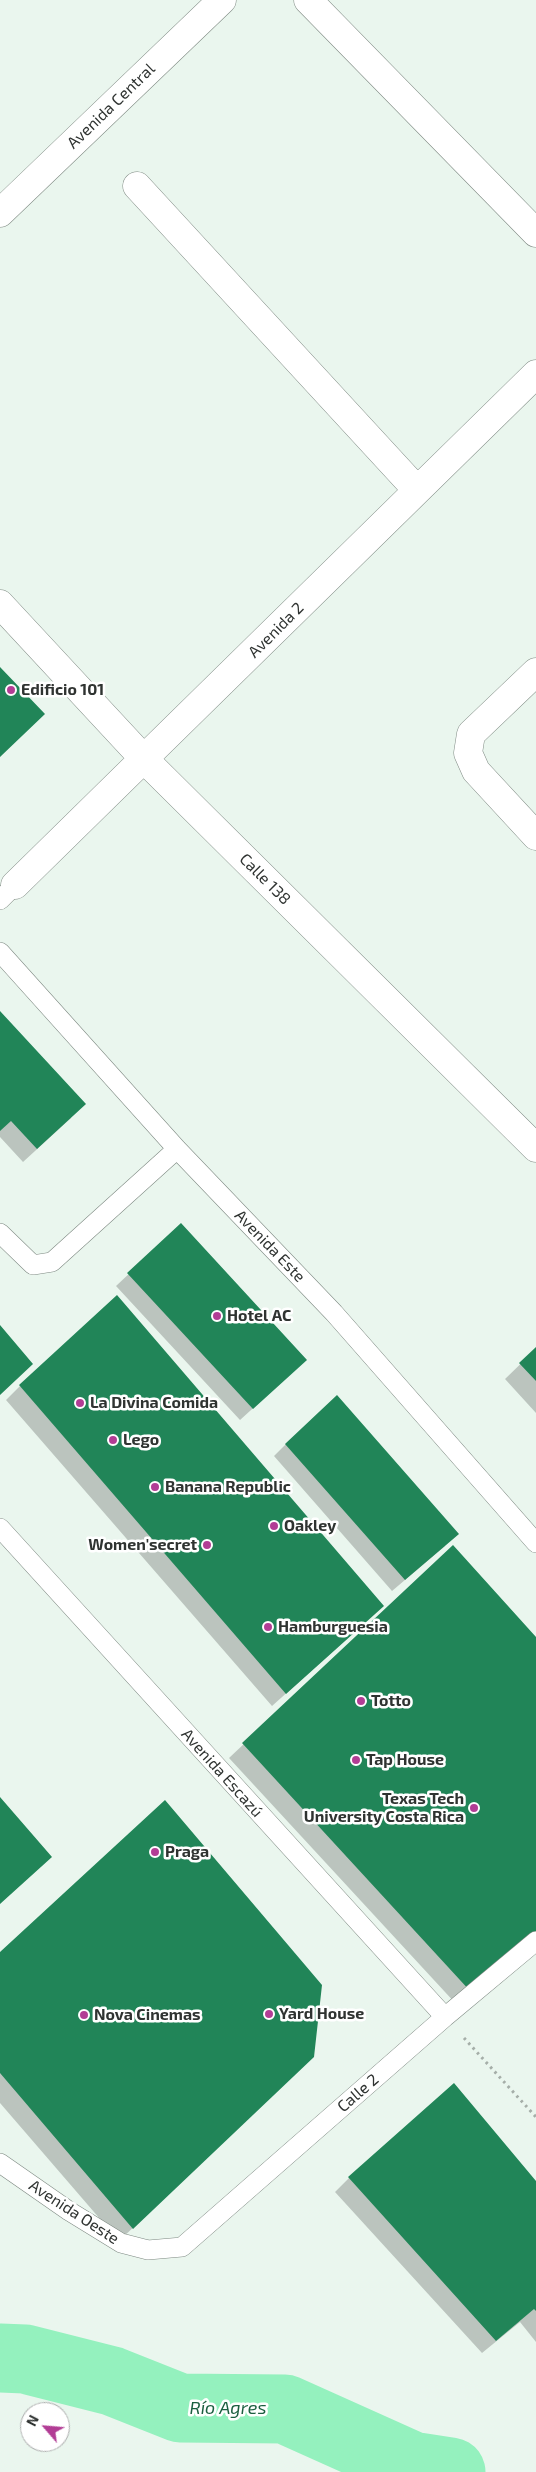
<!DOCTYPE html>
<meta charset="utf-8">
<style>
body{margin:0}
#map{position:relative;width:536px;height:2472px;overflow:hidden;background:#eaf6ee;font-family:"Exo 2",sans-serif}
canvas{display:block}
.north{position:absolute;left:20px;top:2402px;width:50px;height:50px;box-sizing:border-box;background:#fff;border:1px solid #acadad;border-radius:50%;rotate:297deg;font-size:14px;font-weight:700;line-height:20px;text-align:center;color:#2f3331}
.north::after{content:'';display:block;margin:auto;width:18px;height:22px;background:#b23d95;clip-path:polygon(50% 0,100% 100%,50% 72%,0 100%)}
</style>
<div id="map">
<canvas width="536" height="2472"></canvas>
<div class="north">N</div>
</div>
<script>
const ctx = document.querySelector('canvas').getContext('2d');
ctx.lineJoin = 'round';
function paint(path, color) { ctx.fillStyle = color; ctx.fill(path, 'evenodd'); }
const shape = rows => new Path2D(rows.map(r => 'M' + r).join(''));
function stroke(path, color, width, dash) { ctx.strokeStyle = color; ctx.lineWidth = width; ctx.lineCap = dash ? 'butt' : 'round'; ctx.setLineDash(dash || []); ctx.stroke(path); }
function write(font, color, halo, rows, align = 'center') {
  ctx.font = font + ' "Exo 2",sans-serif'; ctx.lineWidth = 5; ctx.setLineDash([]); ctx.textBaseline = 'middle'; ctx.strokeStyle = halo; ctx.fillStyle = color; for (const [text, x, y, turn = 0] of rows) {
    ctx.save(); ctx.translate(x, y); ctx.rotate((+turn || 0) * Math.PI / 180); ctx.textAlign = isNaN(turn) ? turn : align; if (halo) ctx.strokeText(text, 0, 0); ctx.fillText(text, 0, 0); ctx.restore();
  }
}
const shadow = shape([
 [0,1012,71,1118,23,1162,0,1137],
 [181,1225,293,1372,240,1420,116,1286],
 [536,1349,536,1413,505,1379],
 [20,1386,368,1620,272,1706,6,1400],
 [286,1444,445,1546,392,1591,274,1456],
 [453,1547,536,1639,536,1931,457,2005,229,1758],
 [0,1954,298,2071,119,2241,0,2103],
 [349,2178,536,2183,536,2342,520,2322,482,2353,335,2192]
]);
const river = shape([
 [0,2358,25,2359,112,2381,180,2408,285,2409,412,2466,451,2472]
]);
const building = shape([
 [0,667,45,714,0,757],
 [0,1011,86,1104,37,1149,11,1121,0,1131],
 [181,1223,307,1360,253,1409,127,1273],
 [117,1295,384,1606,286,1694,19,1385],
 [0,1325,33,1364,0,1395],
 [536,1347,536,1381,519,1363],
 [337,1395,459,1534,405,1580,285,1444],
 [453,1545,536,1637,536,1932,471,1992,242,1743],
 [0,1797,52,1857,0,1904],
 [165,1800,322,1985,314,2057,133,2229,0,2073,0,1952],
 [454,2083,536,2181,536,2311,534,2309,496,2341,348,2177]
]);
const path = shape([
 [464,2038,536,2117]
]);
const lane = shape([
 [0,900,15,885],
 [0,952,177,1149,334,1313,536,1543],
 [0,1233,33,1265,52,1262,177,1149],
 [0,1528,445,2017],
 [0,2163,69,2211,121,2243,148,2250,182,2247,445,2017,536,1941]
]);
const street = shape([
 [308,0,536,233],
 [137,186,417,490],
 [0,213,222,0],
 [0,604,144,759,536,1148],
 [536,672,471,734,468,753,476,771,536,836],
 [15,885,536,374]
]);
const markers = [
 [11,690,5,"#b23d95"],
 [217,1316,5,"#b23d95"],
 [80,1403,5,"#b23d95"],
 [113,1440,5,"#b23d95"],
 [155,1487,5,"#b23d95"],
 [274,1526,5,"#b23d95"],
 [207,1545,5,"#b23d95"],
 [268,1627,5,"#b23d95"],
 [361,1701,5,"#b23d95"],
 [356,1760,5,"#b23d95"],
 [474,1808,5,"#b23d95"],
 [155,1852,5,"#b23d95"],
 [269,2014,5,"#b23d95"],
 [84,2015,5,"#b23d95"]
];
const streetNames = [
 ["Avenida Central",111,106,-44],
 ["Avenida 2",276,630,-45],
 ["Calle 138",265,879,45],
 ["Avenida Este",270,1246,46],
 ["Avenida Escazú",222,1773,48],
 ["Calle 2",358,2093,-41],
 ["Avenida Oeste",74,2212,33]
];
const poiNames = [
 ["Edificio 101",21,690],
 ["Hotel AC",227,1316],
 ["La Divina Comida",90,1403],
 ["Lego",123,1440],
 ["Banana Republic",165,1487],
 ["Oakley",284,1526],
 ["Women'secret",197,1545,"right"],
 ["Hamburguesia",278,1627],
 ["Totto",371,1701],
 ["Tap House",366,1760],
 ["Texas Tech",464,1799,"right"],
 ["University Costa Rica",464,1817,"right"],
 ["Praga",165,1852],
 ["Yard House",279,2014],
 ["Nova Cinemas",94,2015]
];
const waterNames = [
 ["Río Agres",228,2408]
];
paint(shadow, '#0003');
stroke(river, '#94f1be', 69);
paint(building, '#218558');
stroke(lane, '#7e8982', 20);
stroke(street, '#7e8982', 29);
stroke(path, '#a5aea8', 3, [2.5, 4]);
stroke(lane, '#fff', 19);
stroke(street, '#fff', 28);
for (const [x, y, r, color] of markers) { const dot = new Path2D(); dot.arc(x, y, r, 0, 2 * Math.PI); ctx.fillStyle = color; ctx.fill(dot); stroke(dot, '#fff', 2); }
write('16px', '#2f3331', '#fff', streetNames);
write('bold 16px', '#2f3331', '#fff', poiNames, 'left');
write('italic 18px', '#1b5f40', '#fff', waterNames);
</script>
